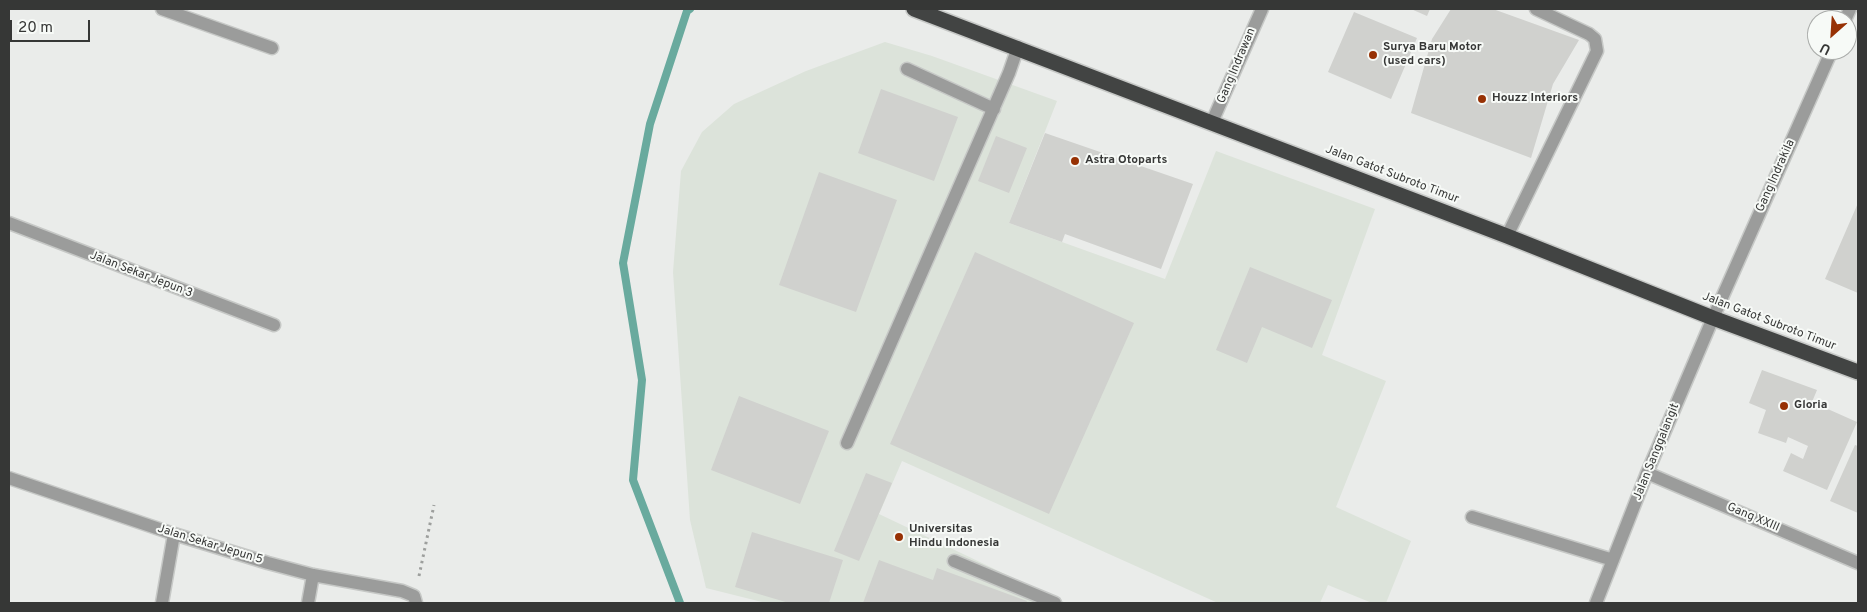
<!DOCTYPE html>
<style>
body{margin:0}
#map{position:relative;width:1867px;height:612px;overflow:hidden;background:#eaecea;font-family:Overpass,sans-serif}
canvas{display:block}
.frame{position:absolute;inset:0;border:10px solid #363736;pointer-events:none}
.north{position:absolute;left:1807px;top:10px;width:50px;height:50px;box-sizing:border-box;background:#f7faf7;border:1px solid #aaacaa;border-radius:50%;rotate:206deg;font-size:14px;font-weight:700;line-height:20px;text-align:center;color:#363736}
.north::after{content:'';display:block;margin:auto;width:18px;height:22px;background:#973104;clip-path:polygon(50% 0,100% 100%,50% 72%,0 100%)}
.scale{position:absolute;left:10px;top:20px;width:80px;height:22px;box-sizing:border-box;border:2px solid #363736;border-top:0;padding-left:6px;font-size:15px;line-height:18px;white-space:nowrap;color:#363736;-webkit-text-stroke:4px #f7faf7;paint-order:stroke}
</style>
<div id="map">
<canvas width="1867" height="612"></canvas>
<div class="frame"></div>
<div class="north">U</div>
<div class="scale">20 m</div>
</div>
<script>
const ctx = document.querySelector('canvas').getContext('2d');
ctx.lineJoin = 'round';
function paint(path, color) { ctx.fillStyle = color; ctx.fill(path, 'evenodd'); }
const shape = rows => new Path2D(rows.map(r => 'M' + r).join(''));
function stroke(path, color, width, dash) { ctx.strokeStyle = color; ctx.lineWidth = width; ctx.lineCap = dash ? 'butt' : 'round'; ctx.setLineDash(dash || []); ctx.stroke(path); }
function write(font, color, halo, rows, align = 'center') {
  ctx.font = font + ' Overpass,sans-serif'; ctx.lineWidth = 4; ctx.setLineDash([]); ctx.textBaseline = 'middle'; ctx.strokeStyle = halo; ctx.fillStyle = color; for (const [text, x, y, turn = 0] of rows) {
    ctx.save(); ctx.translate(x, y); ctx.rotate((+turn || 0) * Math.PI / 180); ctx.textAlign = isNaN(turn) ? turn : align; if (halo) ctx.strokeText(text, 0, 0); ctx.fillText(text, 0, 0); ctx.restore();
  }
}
const built = shape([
 [885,42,932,56,1057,101,1009,223,1165,279,1216,151,1375,209,1322,355,1386,381,1336,507,1411,541,1386,603,1372,603,1328,585,1320,603,1218,603,902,461,879,514,1066,603,766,603,706,588,690,520,673,272,681,171,702,132,734,104,806,71]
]);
const stream = shape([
 [680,603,633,480,642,380,623,263,650,124,687,11,690,9]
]);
const building = shape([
 [1411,9,1430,9,1427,16],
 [1451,9,1493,9,1579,40,1553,84,1531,158,1411,113,1432,39],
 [1354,12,1417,38,1391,99,1328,72],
 [881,89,958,117,934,181,858,153],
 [1045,133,1193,184,1161,269,1065,234,1062,242,1009,223],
 [996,136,1027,148,1009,193,978,181],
 [819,172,897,200,856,312,779,285],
 [1858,203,1858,293,1825,279],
 [975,252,1134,323,1049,514,890,444],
 [1250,267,1332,300,1312,348,1262,327,1247,363,1216,350],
 [1762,370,1817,390,1812,402,1857,422,1827,490,1783,471,1791,453,1803,459,1808,446,1788,437,1786,443,1758,433,1766,410,1749,403],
 [739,396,829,431,800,504,711,470],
 [1855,445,1858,446,1858,513,1830,501],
 [866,473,892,483,859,561,834,551],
 [752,532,843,560,829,603,789,603,735,587],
 [879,560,933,580,937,568,1027,601,1026,603,863,603]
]);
const path = shape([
 [419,576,434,505]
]);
const lane = shape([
 [907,69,994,109],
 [1507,236,1597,51,1595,39,1589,34,1536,9],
 [847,443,1009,73,1018,47],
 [954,561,1055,603]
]);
const street = shape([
 [162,9,272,48],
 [1845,20,1850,9],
 [1212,122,1262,9],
 [9,223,274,325],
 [1647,473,1858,563],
 [9,478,174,534,268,563,313,575,402,591,414,596,416,603],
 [1472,517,1613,560],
 [162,603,174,534],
 [308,603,313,575],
 [1596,603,1647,473,1713,318,1832,50]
]);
const highway = shape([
 [914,9,1507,236,1713,318,1858,372]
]);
const markers = [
 [1373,55,5,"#973104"],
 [1482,99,5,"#973104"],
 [1075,161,5,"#973104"],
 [1784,406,5,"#973104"],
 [899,537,5,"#973104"]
];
const poiNames = [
 ["Surya Baru Motor",1383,48],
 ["(used cars)",1383,62],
 ["Houzz Interiors",1492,99],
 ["Astra Otoparts",1085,161],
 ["Gloria",1794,406],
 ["Universitas",909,530],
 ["Hindu Indonesia",909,544]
];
const streetNames = [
 ["Gang Indrawan",1237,66,-67],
 ["Jalan Gatot Subroto Timur",1392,175,21],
 ["Gang Indrakila",1776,176,-66],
 ["Jalan Sekar Jepun 3",141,275,21],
 ["Jalan Gatot Subroto Timur",1769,322,21],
 ["Jalan Sanggalangit",1657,452,-68],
 ["Gang XXIII",1753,518,23],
 ["Jalan Sekar Jepun 5",210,545,17]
];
paint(built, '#dce3da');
stroke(stream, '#69aa9e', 8);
paint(building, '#d0d1ce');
stroke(lane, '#c6c8c6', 15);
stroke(street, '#c6c8c6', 15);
stroke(highway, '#c6c8c6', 18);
stroke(path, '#9d9f9d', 3, [2.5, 4]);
stroke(lane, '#9b9c9b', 12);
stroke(street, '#9b9c9b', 12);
stroke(highway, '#424443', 15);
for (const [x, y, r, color] of markers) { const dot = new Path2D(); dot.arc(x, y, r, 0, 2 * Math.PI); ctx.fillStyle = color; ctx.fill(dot); stroke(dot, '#f7faf7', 2); }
write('bold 12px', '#363736', '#f7faf7', poiNames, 'left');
write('12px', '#363736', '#f7faf7', streetNames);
</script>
